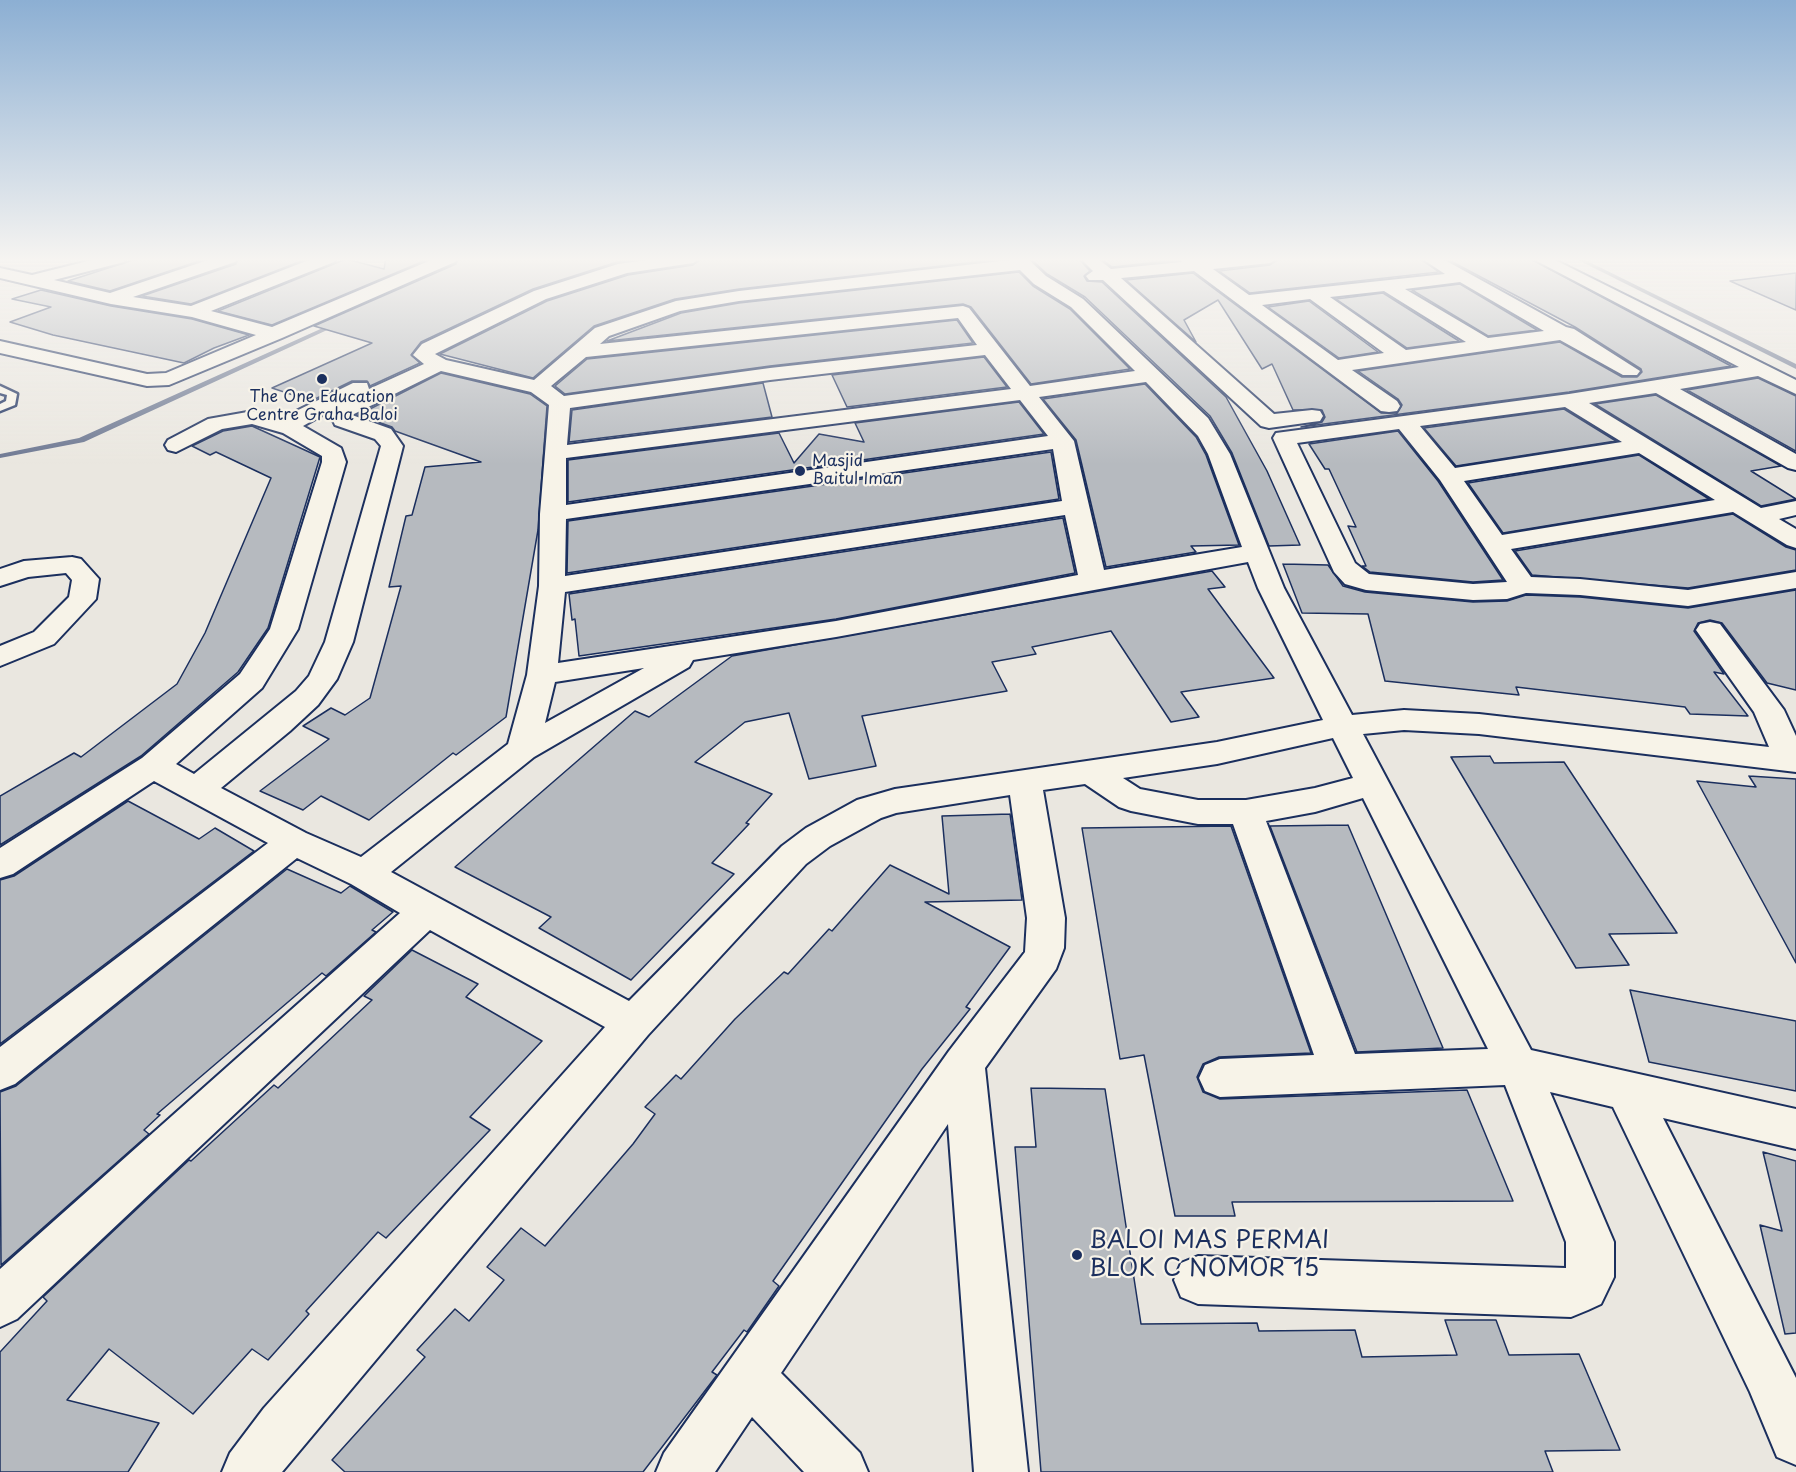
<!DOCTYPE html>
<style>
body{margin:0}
canvas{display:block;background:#eae7e0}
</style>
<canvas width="1796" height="1472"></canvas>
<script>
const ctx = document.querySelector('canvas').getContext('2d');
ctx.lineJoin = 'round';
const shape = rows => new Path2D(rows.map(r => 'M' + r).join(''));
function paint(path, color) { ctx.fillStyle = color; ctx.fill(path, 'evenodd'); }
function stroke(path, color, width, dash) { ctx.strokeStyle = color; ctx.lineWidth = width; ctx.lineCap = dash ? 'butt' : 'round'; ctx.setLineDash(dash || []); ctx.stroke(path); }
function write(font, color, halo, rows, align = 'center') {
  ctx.font = font + ' "Playpen Sans",sans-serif'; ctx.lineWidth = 4.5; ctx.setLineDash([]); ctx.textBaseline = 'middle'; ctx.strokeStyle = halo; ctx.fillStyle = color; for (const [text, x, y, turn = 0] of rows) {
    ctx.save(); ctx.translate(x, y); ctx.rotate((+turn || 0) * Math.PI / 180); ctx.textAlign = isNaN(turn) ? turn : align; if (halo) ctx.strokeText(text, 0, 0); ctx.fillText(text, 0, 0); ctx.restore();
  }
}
const stream = shape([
 [1574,258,1581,258,1796,364,1796,369,1574,258],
 [336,322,339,324,338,325,84,442,0,458,0,454,79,438,336,322]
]);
const building = shape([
 [139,258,208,258,110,291,68,281,139,258],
 [239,258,309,258,191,304,142,296,236,264,239,258],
 [386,258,431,258,272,325,218,311,346,259,384,269,386,258],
 [459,258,648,258,617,262,533,289,421,342,411,355,420,363,370,386,367,381,352,381,311,401,272,388,372,343,314,326,456,264,459,258],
 [703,258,1011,258,739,289,675,299,594,326,533,378,440,354,547,301,628,275,693,265,703,258],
 [1030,258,1078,258,1090,271,1084,276,1087,281,1102,282,1226,397,1267,471,1300,545,1269,546,1232,453,1210,416,1085,297,1047,274,1030,258],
 [1100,258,1177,258,1178,260,1112,267,1100,258],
 [1280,258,1419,258,1439,272,1250,293,1219,271,1270,265,1280,258],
 [1445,258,1529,258,1731,366,1569,392,1301,427,1322,422,1325,417,1322,410,1293,410,1272,364,1262,369,1218,300,1184,320,1196,342,1126,280,1193,273,1381,413,1397,413,1402,405,1398,399,1358,371,1560,342,1622,377,1637,377,1642,372,1641,369,1575,327,1445,258],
 [1019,272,1033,286,1070,309,1130,369,1031,384,971,307,963,304,607,341,681,313,739,303,1019,272],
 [1796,273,1796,310,1730,281,1796,273],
 [1460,284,1537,330,1488,336,1412,290,1460,284],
 [41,290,111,306,192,319,249,335,214,348,184,363,53,335,10,322,51,307,12,299,41,290],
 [1383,293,1459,341,1407,348,1336,299,1383,293],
 [1309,301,1378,352,1339,358,1268,307,1309,301],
 [957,320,973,343,770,366,565,394,555,386,587,359,957,320],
 [984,357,1007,387,847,407,832,375,984,357],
 [441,373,530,394,547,406,538,530,506,717,456,755,453,753,369,820,321,796,303,810,260,791,329,739,303,726,331,708,345,715,370,698,401,586,389,587,406,516,412,515,425,467,481,462,395,431,392,427,358,415,441,373],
 [1758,378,1796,396,1796,451,1687,390,1758,378],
 [763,383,772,417,569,442,572,410,763,383],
 [1145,384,1196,437,1206,455,1239,545,1191,546,1196,552,1106,567,1076,440,1043,399,1145,384],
 [1656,395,1781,466,1751,471,1796,499,1761,506,1595,404,1656,395],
 [1019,402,1044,434,568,502,568,460,779,433,794,463,819,434,864,442,855,423,1019,402],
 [1564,409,1616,441,1456,466,1424,428,1564,409],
 [252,426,320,457,268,628,238,672,141,756,0,845,0,796,74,753,81,757,177,684,205,633,271,478,216,452,210,455,192,446,223,431,252,426],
 [1398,431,1438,481,1503,580,1473,582,1370,572,1362,566,1366,566,1348,526,1356,527,1329,469,1325,469,1309,444,1398,431],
 [1051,452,1059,499,567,573,568,521,1051,452],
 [1639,455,1709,499,1503,533,1468,483,1639,455],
 [1733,514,1786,547,1796,550,1796,570,1688,588,1532,575,1515,551,1733,514],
 [1063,518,1075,573,836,619,579,656,575,619,572,620,569,594,1063,518],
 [1283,564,1328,565,1343,586,1365,592,1473,602,1507,601,1526,595,1580,597,1688,608,1796,590,1796,690,1767,683,1722,623,1710,620,1698,623,1694,631,1724,674,1714,672,1748,716,1690,714,1685,707,1516,687,1519,695,1385,681,1368,614,1302,613,1283,564],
 [1212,571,1225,587,1208,589,1274,678,1181,692,1199,717,1171,722,1111,631,1032,647,1036,654,992,662,1007,691,862,716,876,766,809,779,789,713,745,722,695,762,772,794,746,823,749,824,712,863,734,874,631,980,539,928,551,917,455,867,635,711,649,717,732,656,1212,571],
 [1490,756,1494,763,1564,762,1677,933,1609,934,1629,965,1576,968,1451,757,1490,756],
 [1749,776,1796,779,1796,963,1697,781,1756,787,1749,776],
 [128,801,199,839,215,828,254,851,0,1044,0,880,14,876,128,801],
 [1010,814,1022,900,925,902,1010,947,966,1007,970,1009,922,1069,773,1281,779,1286,747,1332,744,1330,712,1372,717,1375,643,1472,345,1472,332,1460,425,1357,417,1350,455,1309,469,1321,504,1280,487,1267,521,1228,545,1246,633,1144,655,1114,645,1107,676,1075,681,1079,735,1019,784,972,788,974,829,929,832,931,890,865,949,894,942,816,1010,814],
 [1348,825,1443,1048,1357,1052,1270,826,1348,825],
 [1231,826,1311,1053,1219,1057,1203,1064,1197,1077,1203,1092,1220,1099,1467,1090,1513,1201,1232,1202,1235,1216,1175,1216,1144,1055,1120,1059,1082,828,1231,826],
 [287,869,341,893,350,886,393,912,372,930,376,932,326,976,322,973,157,1114,160,1115,144,1130,149,1134,1,1265,0,1092,16,1086,287,869],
 [412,950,478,984,466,997,542,1041,470,1117,490,1130,386,1238,378,1232,306,1311,309,1314,268,1360,252,1349,193,1414,109,1349,67,1400,159,1423,128,1472,0,1472,0,1352,47,1301,43,1297,189,1160,191,1161,274,1085,278,1088,372,1000,364,996,412,950],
 [1630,990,1796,1021,1796,1091,1649,1062,1630,990],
 [1031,1088,1105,1089,1141,1324,1257,1323,1259,1331,1355,1330,1362,1357,1457,1355,1445,1320,1496,1320,1509,1355,1579,1354,1620,1450,1545,1451,1553,1472,1041,1472,1015,1147,1036,1147,1031,1088],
 [1763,1152,1796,1161,1796,1333,1785,1334,1760,1225,1782,1231,1763,1152]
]);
const service = shape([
 [0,386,17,394,15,405,0,411,0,404,6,401,7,395,0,393,0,386]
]);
const minor = shape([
 [100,258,126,258,124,262,54,280,110,293,214,258,237,258,235,262,133,297,191,306,314,258,336,258,334,262,211,311,272,327,436,258,457,258,455,262,282,338,169,385,147,386,0,353,0,341,147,374,166,373,256,335,192,317,111,304,0,278,0,268,32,275,100,258],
 [661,258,701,258,693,263,627,273,546,299,435,354,446,360,534,380,595,328,676,301,739,291,1027,258,1046,276,1083,299,1208,418,1230,454,1284,588,1352,715,1404,710,1479,714,1769,747,1754,712,1696,630,1700,624,1710,622,1720,624,1784,710,1796,736,1796,772,1479,734,1404,730,1363,734,1531,1050,1796,1109,1796,1149,1663,1118,1796,1378,1796,1465,1777,1457,1750,1392,1613,1107,1550,1092,1614,1242,1614,1277,1601,1304,1588,1310,1571,1317,1198,1304,1181,1297,1174,1280,1181,1263,1198,1256,1566,1268,1566,1242,1505,1085,1220,1097,1205,1091,1199,1078,1205,1065,1220,1059,1314,1055,1233,824,1198,824,1131,811,1119,807,1085,784,1043,790,1065,918,1064,948,1056,969,985,1068,1028,1472,974,1472,948,1124,781,1373,860,1453,868,1472,804,1472,752,1417,715,1472,656,1472,664,1453,949,1051,1025,952,1027,918,1010,795,896,813,881,818,830,846,806,864,648,1035,282,1472,222,1472,230,1453,264,1408,605,1027,430,930,17,1319,0,1327,0,1269,400,913,351,884,297,858,15,1084,0,1090,0,1047,268,843,154,781,13,874,0,878,0,848,142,758,240,674,270,629,322,462,322,456,283,433,252,424,222,429,176,452,168,450,165,445,168,440,208,419,253,411,285,420,288,415,353,383,367,383,369,389,424,364,413,355,422,344,534,291,618,264,661,258],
 [1020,270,1034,284,1071,307,1135,371,1030,386,969,308,963,306,600,344,609,336,680,311,739,301,1020,270],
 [958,318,977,345,770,368,564,396,551,386,586,357,958,318],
 [985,355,1011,389,567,445,570,408,770,380,985,355],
 [441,371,531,392,549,405,540,514,539,586,527,675,508,744,361,857,306,833,221,788,290,731,318,705,337,679,353,642,403,446,391,429,352,415,441,371],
 [1146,382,1198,436,1208,454,1242,547,1104,570,1074,441,1039,397,1146,382],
 [1020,400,1048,436,566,505,566,458,1020,400],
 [333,409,330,414,335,425,375,439,381,446,325,642,309,676,296,691,194,774,176,764,262,688,298,629,346,462,341,448,303,426,333,409],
 [1053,449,1062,501,565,576,566,519,1053,449],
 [1065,515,1078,575,836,621,558,663,565,592,1065,515],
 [1248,562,1258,588,1323,720,1217,742,895,789,857,800,806,828,782,846,629,1001,391,872,534,757,689,667,693,660,836,637,1248,562],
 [644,668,545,723,555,682,644,668],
 [1333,738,1353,778,1315,788,1246,800,1198,800,1140,789,1123,778,1217,764,1333,738],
 [1363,798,1488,1049,1355,1054,1266,821,1315,812,1363,798],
 [1080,258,1097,258,1111,269,1182,262,1179,258,1201,260,1278,258,1270,263,1213,269,1249,295,1445,274,1421,258,1441,258,1566,327,1574,329,1640,371,1637,375,1623,375,1560,340,1352,370,1397,401,1400,406,1397,411,1389,412,1381,411,1194,271,1121,278,1274,414,1312,410,1320,411,1323,416,1320,421,1312,422,1269,428,1261,426,1103,280,1089,280,1086,276,1093,271,1080,258],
 [1460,282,1544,331,1488,338,1405,289,1460,282],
 [1384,291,1466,342,1406,350,1330,297,1384,291],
 [1310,299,1384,353,1338,360,1262,305,1310,299],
 [1531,258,1551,258,1796,380,1796,394,1758,376,1680,389,1796,454,1796,470,1788,468,1656,393,1589,403,1761,508,1796,501,1796,515,1779,519,1796,529,1796,548,1787,545,1733,512,1511,549,1531,577,1580,579,1688,590,1796,572,1796,588,1688,606,1580,595,1526,593,1507,599,1473,600,1366,590,1345,584,1334,572,1273,438,1276,433,1569,394,1739,367,1531,258],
 [1565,407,1622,442,1455,468,1420,426,1565,407],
 [1399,429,1440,480,1507,582,1473,584,1369,574,1355,563,1297,443,1399,429],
 [1639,453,1715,500,1502,535,1464,481,1639,453],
 [72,557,81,559,99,579,96,599,54,644,0,666,0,646,34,632,69,597,72,580,66,573,28,577,0,586,0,569,24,561,72,557]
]);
const markers = [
 [322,379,6,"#1b2f5e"],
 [800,471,6,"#1b2f5e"],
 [1077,1255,6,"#1b2f5e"]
];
const farPoinames = [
 ["The One Education",322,398],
 ["Centre Graha Baloi",322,416],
 ["Masjid",812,462,"left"],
 ["Baitul Iman",812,480,"left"]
];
const nearPoinames = [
 ["BALOI MAS PERMAI",1089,1241],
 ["BLOK C NOMOR 15",1089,1269]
];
paint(stream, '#6d7892');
paint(building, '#b6babf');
stroke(building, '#1b2f5e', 1.5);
stroke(service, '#1b2f5e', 5);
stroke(minor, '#1b2f5e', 4);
paint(service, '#f7f3e8');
paint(minor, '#f7f3e8');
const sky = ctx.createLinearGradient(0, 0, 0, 464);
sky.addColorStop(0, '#8cafd3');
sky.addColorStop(0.56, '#f6f4f1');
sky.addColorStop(1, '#f6f4f100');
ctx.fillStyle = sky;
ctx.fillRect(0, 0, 1796, 464);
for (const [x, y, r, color] of markers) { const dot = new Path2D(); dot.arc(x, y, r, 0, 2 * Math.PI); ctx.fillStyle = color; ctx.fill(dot); stroke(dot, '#f7f3e8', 2); }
write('16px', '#1b2f5e', '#f7f3e8', farPoinames);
write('24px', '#1b2f5e', '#f7f3e8', nearPoinames, 'left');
</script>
